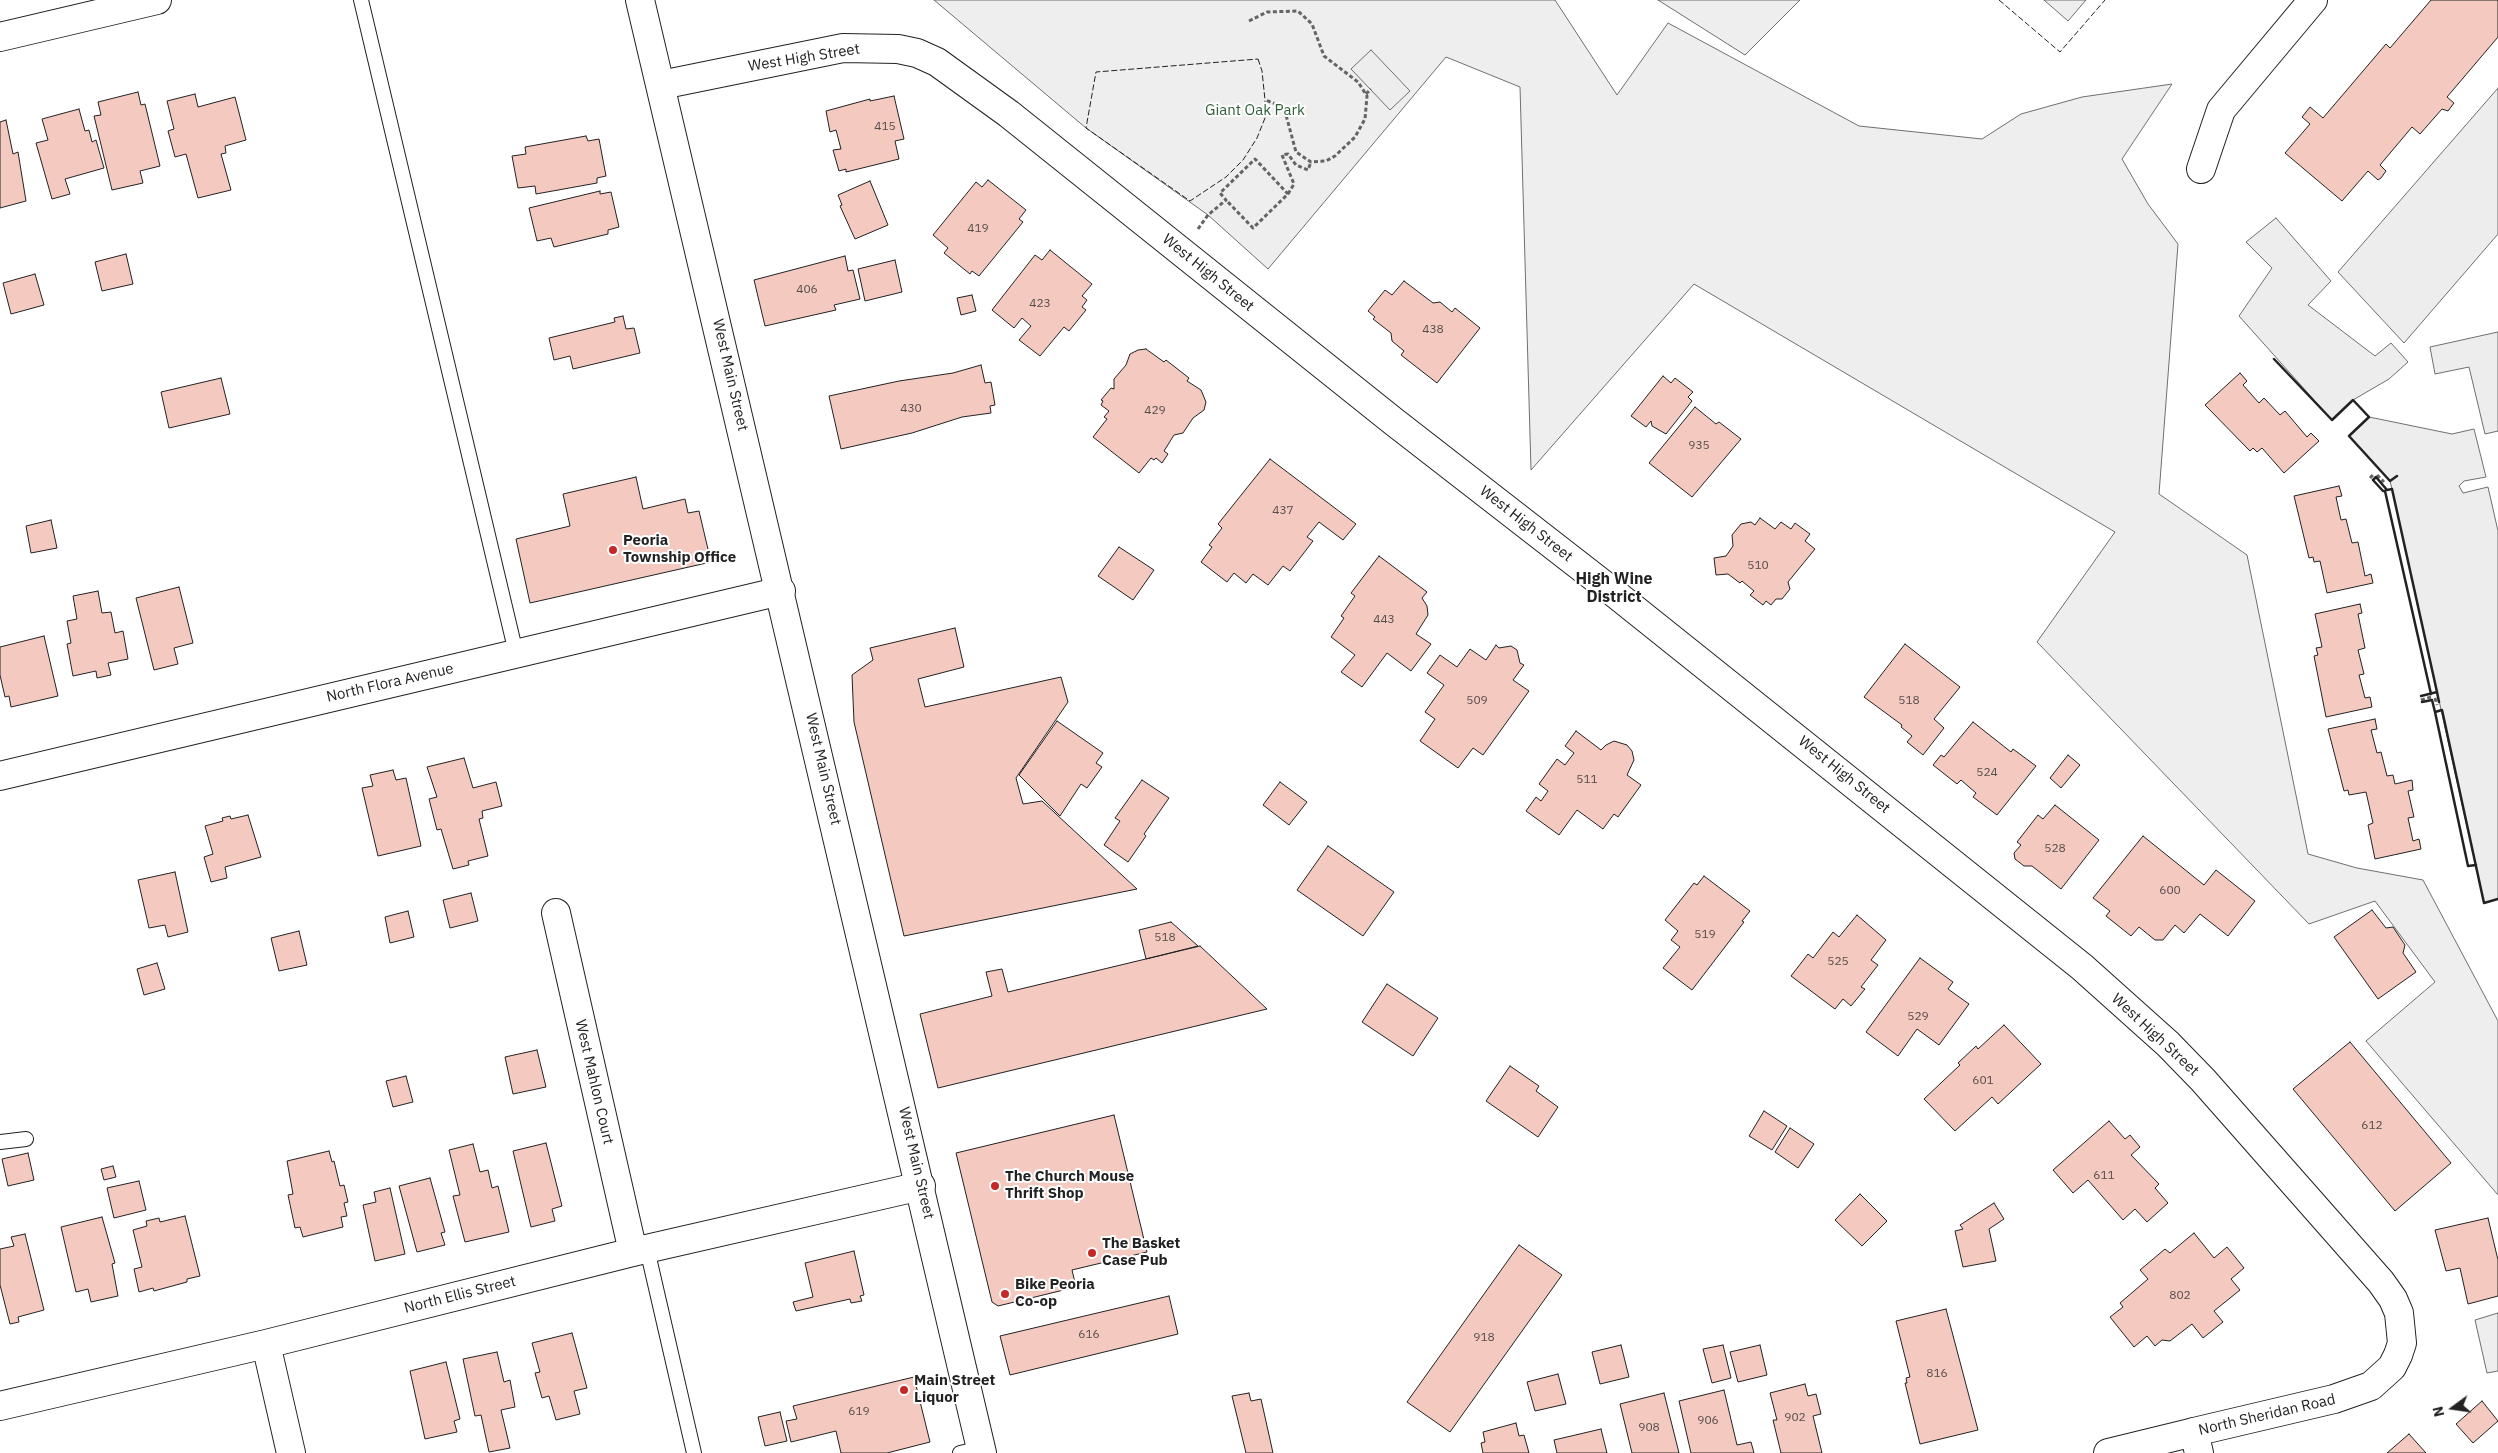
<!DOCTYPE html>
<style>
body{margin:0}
#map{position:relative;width:2498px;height:1453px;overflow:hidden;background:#fff;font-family:"IBM Plex Sans",sans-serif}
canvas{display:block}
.north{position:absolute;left:2428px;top:1383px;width:50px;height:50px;-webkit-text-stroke:4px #fff;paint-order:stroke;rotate:256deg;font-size:14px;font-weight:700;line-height:20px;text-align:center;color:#222}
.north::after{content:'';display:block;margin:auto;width:18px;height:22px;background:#222;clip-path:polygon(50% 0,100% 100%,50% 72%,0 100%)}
</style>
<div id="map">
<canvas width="2498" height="1453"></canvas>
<div class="north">N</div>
</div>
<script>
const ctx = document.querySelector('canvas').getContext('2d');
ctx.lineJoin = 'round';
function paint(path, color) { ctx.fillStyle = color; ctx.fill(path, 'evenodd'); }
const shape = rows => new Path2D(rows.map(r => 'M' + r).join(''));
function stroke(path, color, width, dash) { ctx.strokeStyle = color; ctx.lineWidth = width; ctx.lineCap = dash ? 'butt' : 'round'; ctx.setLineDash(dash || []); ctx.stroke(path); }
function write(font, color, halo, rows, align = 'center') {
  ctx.font = font + ' "IBM Plex Sans",sans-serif'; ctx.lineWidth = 4; ctx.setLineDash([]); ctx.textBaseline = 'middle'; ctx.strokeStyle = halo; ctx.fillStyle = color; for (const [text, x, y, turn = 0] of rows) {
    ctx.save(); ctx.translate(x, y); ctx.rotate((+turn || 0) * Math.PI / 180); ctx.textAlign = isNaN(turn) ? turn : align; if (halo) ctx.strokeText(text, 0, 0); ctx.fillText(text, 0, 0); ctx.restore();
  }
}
const green = shape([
 [934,0,1555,0,1617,95,1668,23,1859,126,1982,139,2021,114,2082,97,2172,84,2122,159,2148,204,2178,244,2159,494,2247,555,2308,854,2357,868,2423,880,2498,1021,2498,1195,2366,1041,2435,982,2375,901,2309,924,2037,642,2115,532,1694,284,1531,470,1520,87,1446,57,1268,269,1208,215,1086,128,934,0],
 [1658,0,1800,0,1745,55,1658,0],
 [2044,0,2086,0,2068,21,2044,0],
 [2498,1313,2498,1371,2487,1373,2475,1320,2498,1313]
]);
const parking = shape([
 [1371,50,1410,91,1390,110,1351,69,1371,50],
 [2498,88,2498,234,2404,343,2338,272,2498,88],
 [2276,218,2331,281,2308,305,2375,356,2391,343,2408,362,2389,379,2353,400,2332,420,2239,316,2272,268,2246,242,2276,218],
 [2498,332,2498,431,2485,434,2469,367,2435,374,2430,347,2498,332],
 [2369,417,2452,434,2474,429,2486,477,2464,481,2459,486,2463,493,2488,487,2498,531,2498,899,2484,903,2392,489,2390,481,2349,436,2369,417]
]);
const building = shape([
 [2431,0,2498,0,2498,37,2447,97,2454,103,2448,111,2442,109,2420,134,2412,127,2380,165,2386,171,2381,178,2378,180,2368,171,2342,201,2285,153,2310,124,2302,117,2310,107,2323,118,2386,44,2390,48,2431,0],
 [138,92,141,105,145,104,160,166,140,171,143,183,112,190,94,116,101,115,98,102,138,92],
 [195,94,198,107,235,97,246,140,225,146,226,153,221,154,231,190,198,198,186,154,175,157,168,131,174,129,167,101,195,94],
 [894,96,904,139,895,141,899,159,846,172,846,169,839,171,833,150,841,149,836,130,830,132,826,111,870,99,870,101,894,96],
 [79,109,85,131,89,130,92,142,96,140,104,168,65,179,70,194,52,199,36,143,48,140,42,119,79,109],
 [6,120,13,154,18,152,26,201,0,208,0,122,6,120],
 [586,136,588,141,599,139,606,176,597,178,597,183,536,194,535,186,518,188,512,156,526,154,525,147,586,136],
 [988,180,1026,210,1019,219,1023,222,979,276,972,271,970,274,944,253,948,248,933,235,976,182,982,187,988,180],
 [870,181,888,225,855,239,840,206,842,205,838,195,870,181],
 [600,191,600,194,611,192,619,227,608,230,608,234,554,247,551,238,537,241,529,208,600,191],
 [1050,250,1092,284,1082,296,1087,300,1082,307,1086,310,1069,331,1064,327,1040,356,1019,340,1031,326,1022,318,1014,328,992,310,1035,255,1042,260,1050,250],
 [126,254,133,284,102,291,95,262,126,254],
 [845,256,848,271,853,270,860,299,834,305,836,310,765,326,754,280,845,256],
 [895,260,902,292,865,301,858,269,895,260],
 [35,274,44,305,11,314,3,283,35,274],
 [1404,281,1433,303,1440,302,1452,312,1455,308,1480,328,1437,383,1401,355,1404,351,1392,341,1391,333,1373,319,1375,317,1368,311,1385,290,1392,295,1404,281],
 [972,295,976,311,961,315,957,298,972,295],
 [623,316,626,329,634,328,640,353,573,369,570,356,554,360,549,338,615,322,614,318,623,316],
 [1146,349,1164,362,1166,360,1189,378,1187,381,1201,390,1206,402,1204,410,1193,418,1183,433,1174,435,1164,451,1168,454,1162,463,1156,458,1154,460,1151,458,1139,473,1093,437,1107,419,1104,417,1109,411,1101,405,1103,401,1101,400,1111,388,1114,389,1114,379,1126,365,1130,354,1138,350,1146,349],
 [981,365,985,383,991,382,995,405,990,406,991,413,962,417,912,433,841,449,829,396,899,381,953,373,981,365],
 [2240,373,2247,381,2243,385,2259,403,2264,398,2280,415,2285,411,2307,437,2311,433,2319,441,2284,473,2262,448,2257,452,2253,448,2250,451,2205,405,2240,373],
 [1663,376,1671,383,1675,378,1693,392,1688,397,1692,401,1666,434,1652,426,1651,421,1646,427,1631,416,1663,376],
 [221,378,230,414,169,428,161,392,221,378],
 [1695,407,1716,424,1719,422,1741,439,1692,497,1649,463,1695,407],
 [1270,459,1356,524,1343,540,1319,522,1307,537,1313,541,1290,571,1283,566,1268,585,1253,574,1246,583,1234,573,1227,582,1201,562,1212,547,1209,545,1222,528,1218,524,1270,459],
 [636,477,643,509,685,499,688,513,699,511,711,562,530,603,516,539,570,526,563,494,636,477],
 [2339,486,2342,496,2336,497,2341,520,2346,519,2352,543,2358,542,2365,576,2371,574,2373,583,2327,593,2320,561,2314,562,2313,557,2309,558,2294,496,2339,486],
 [1760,518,1775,529,1781,522,1791,529,1795,523,1810,534,1805,541,1815,549,1788,582,1790,589,1782,599,1776,599,1771,605,1766,601,1763,605,1750,595,1754,591,1742,581,1740,583,1728,574,1716,575,1714,558,1726,556,1733,546,1732,535,1741,524,1751,522,1755,525,1760,518],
 [51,520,57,548,31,553,26,526,51,520],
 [1119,547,1154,570,1133,600,1098,576,1119,547],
 [1379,556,1427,592,1422,598,1427,606,1428,615,1416,634,1431,644,1411,671,1387,653,1362,687,1341,672,1355,655,1331,637,1344,618,1341,616,1355,596,1351,593,1379,556],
 [179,587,193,643,174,648,178,664,154,670,136,598,179,587],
 [98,591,102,613,111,612,115,633,123,631,128,659,108,663,111,675,97,678,96,671,73,676,67,644,71,643,67,621,77,619,73,596,98,591],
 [2360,604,2362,613,2358,614,2365,648,2358,650,2364,674,2359,675,2365,698,2370,697,2372,707,2326,717,2314,656,2318,655,2316,648,2322,647,2315,614,2360,604],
 [955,628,964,667,918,679,925,707,1061,677,1068,702,1016,778,1023,804,1042,801,1137,889,904,936,854,722,852,675,873,660,870,648,955,628],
 [44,636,58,696,11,707,9,696,5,697,0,675,0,647,44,636],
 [1905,644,1960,687,1934,719,1944,728,1923,755,1907,742,1912,736,1901,727,1902,725,1864,697,1905,644],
 [1496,645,1499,648,1511,646,1517,650,1520,663,1524,665,1513,680,1529,691,1483,755,1473,748,1458,768,1420,741,1435,719,1425,712,1444,685,1427,673,1440,655,1457,667,1470,649,1486,660,1496,645],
 [2375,719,2377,729,2371,730,2377,753,2381,752,2387,776,2393,775,2395,784,2412,780,2413,790,2408,791,2414,817,2408,818,2413,841,2419,839,2421,849,2375,859,2368,825,2373,823,2366,792,2349,795,2348,790,2344,791,2328,729,2375,719],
 [1057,721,1103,753,1096,763,1102,767,1087,788,1081,784,1060,816,1019,775,1057,721],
 [1973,722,2011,752,2013,749,2036,766,1997,815,1973,797,1976,793,1961,780,1957,784,1933,765,1941,755,1944,757,1973,722],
 [1576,731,1601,750,1606,745,1614,741,1627,745,1632,751,1634,760,1627,775,1641,785,1618,817,1614,814,1603,829,1577,810,1559,835,1526,811,1536,797,1541,801,1548,791,1539,784,1557,759,1565,765,1574,753,1565,746,1576,731],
 [2068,755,2080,765,2061,788,2050,778,2068,755],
 [464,758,473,788,496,782,502,806,482,811,483,818,479,819,488,856,468,861,469,865,453,869,441,829,437,830,429,799,437,797,427,767,464,758],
 [393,770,396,780,406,778,421,846,378,856,362,788,373,786,370,775,393,770],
 [1142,780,1169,798,1144,834,1146,836,1128,862,1104,845,1120,821,1115,818,1142,780],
 [1280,782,1307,802,1289,825,1263,805,1280,782],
 [2055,805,2099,840,2061,889,2032,866,2024,866,2015,859,2014,853,2021,845,2017,842,2038,815,2043,819,2055,805],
 [248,815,261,857,225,867,227,878,211,882,204,857,213,854,205,826,223,821,222,818,230,816,231,819,248,815],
 [2143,836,2204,885,2216,870,2255,901,2228,936,2200,914,2184,933,2175,925,2163,940,2155,940,2139,927,2131,936,2106,916,2110,911,2093,898,2143,836],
 [1328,846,1394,892,1363,936,1297,890,1328,846],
 [175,872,188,932,168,937,165,925,149,928,138,880,175,872],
 [1704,876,1750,911,1742,921,1744,922,1692,990,1663,968,1680,947,1671,940,1678,931,1665,920,1694,883,1697,885,1704,876],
 [471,893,478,921,450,928,443,900,471,893],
 [2372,910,2386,928,2393,927,2405,945,2403,953,2416,972,2378,999,2334,937,2372,910],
 [408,911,414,937,390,943,385,917,408,911],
 [1857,915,1886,940,1871,960,1878,965,1861,987,1865,989,1851,1006,1843,999,1835,1009,1791,976,1808,954,1813,958,1833,932,1839,937,1857,915],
 [1171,922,1198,946,1146,959,1139,930,1171,922],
 [299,931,307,965,279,971,271,938,299,931],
 [1200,946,1267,1009,938,1088,920,1014,992,996,986,972,1002,969,1008,992,1200,946],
 [1920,958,1953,982,1948,989,1969,1004,1939,1045,1917,1029,1898,1056,1866,1032,1920,958],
 [157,963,165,989,144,995,137,969,157,963],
 [1387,984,1438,1018,1413,1056,1362,1022,1387,984],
 [2004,1025,2041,1064,1998,1104,1992,1097,1955,1131,1924,1099,1960,1065,1958,1063,1976,1046,1978,1049,2004,1025],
 [2350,1042,2451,1163,2395,1211,2293,1089,2350,1042],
 [537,1050,546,1087,513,1094,505,1057,537,1050],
 [1510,1066,1539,1086,1536,1091,1558,1107,1538,1137,1486,1101,1510,1066],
 [406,1076,413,1102,393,1107,386,1081,406,1076],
 [1764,1111,1787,1126,1772,1150,1749,1136,1764,1111],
 [1114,1115,1147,1252,1072,1270,1076,1287,998,1306,992,1302,956,1153,1114,1115],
 [2109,1121,2125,1139,2130,1135,2140,1147,2131,1155,2159,1184,2155,1188,2168,1203,2147,1222,2135,1209,2123,1220,2088,1180,2073,1193,2053,1170,2109,1121],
 [1790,1128,1814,1144,1798,1168,1775,1152,1790,1128],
 [546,1143,562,1206,552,1209,555,1221,531,1227,513,1151,546,1143],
 [473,1144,480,1172,488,1170,492,1188,498,1186,509,1232,465,1242,453,1196,460,1195,449,1150,473,1144],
 [329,1151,332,1162,334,1161,340,1186,344,1185,348,1202,344,1203,347,1216,341,1217,343,1227,303,1237,300,1227,295,1228,288,1195,293,1194,287,1161,329,1151],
 [28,1153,34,1180,8,1186,2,1159,28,1153],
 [113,1166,116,1177,104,1180,101,1169,113,1166],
 [430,1178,445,1232,441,1233,445,1245,417,1252,399,1186,430,1178],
 [139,1181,146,1210,114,1218,107,1188,139,1181],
 [390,1188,405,1254,375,1261,363,1205,376,1202,374,1192,390,1188],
 [1860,1194,1887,1221,1862,1246,1835,1220,1860,1194],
 [1994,1203,2004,1219,1989,1229,1996,1261,1963,1267,1955,1231,1963,1229,1960,1225,1994,1203],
 [185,1216,200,1276,187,1279,187,1282,154,1291,153,1288,139,1292,134,1269,142,1267,133,1230,147,1226,146,1221,159,1218,160,1222,185,1216],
 [102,1217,115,1263,112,1264,118,1296,91,1302,88,1289,76,1292,61,1227,102,1217],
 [2488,1218,2498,1260,2498,1296,2468,1304,2460,1268,2446,1271,2435,1230,2488,1218],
 [2194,1233,2214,1258,2227,1247,2244,1268,2231,1279,2240,1290,2214,1311,2223,1322,2203,1338,2192,1324,2170,1341,2162,1340,2155,1346,2147,1336,2134,1347,2110,1317,2123,1307,2120,1303,2148,1279,2140,1270,2165,1249,2170,1253,2194,1233],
 [25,1234,44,1310,18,1317,19,1322,10,1324,0,1285,0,1249,14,1246,11,1237,25,1234],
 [1519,1245,1562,1275,1450,1432,1407,1402,1519,1245],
 [854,1251,864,1295,860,1296,862,1301,851,1303,850,1299,796,1311,793,1302,813,1297,805,1263,854,1251],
 [1169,1296,1178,1334,1010,1375,1000,1336,1169,1296],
 [1946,1309,1978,1430,1920,1444,1905,1383,1907,1383,1906,1378,1910,1377,1896,1321,1946,1309],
 [572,1333,587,1388,574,1391,580,1414,556,1420,549,1396,542,1398,535,1373,540,1372,532,1343,572,1333],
 [1621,1345,1629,1377,1600,1384,1592,1352,1621,1345],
 [1723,1345,1731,1378,1712,1383,1703,1349,1723,1345],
 [1760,1345,1767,1375,1738,1382,1730,1352,1760,1345],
 [497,1352,504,1382,510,1380,515,1407,501,1410,510,1448,489,1452,481,1415,475,1416,463,1359,497,1352],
 [446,1362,460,1419,454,1421,457,1432,425,1439,410,1371,446,1362],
 [1558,1374,1566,1404,1535,1411,1527,1382,1558,1374],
 [914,1377,930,1442,887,1453,841,1453,836,1431,791,1442,786,1421,797,1419,793,1406,914,1377],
 [1805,1384,1808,1396,1816,1394,1821,1414,1813,1416,1822,1453,1781,1453,1773,1420,1777,1420,1770,1393,1805,1384],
 [1724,1390,1737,1445,1751,1442,1754,1453,1691,1453,1679,1401,1724,1390],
 [1249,1393,1251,1401,1261,1399,1273,1453,1246,1453,1232,1396,1249,1393],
 [1664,1393,1679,1453,1632,1453,1620,1404,1664,1393],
 [2482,1401,2498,1421,2473,1443,2456,1424,2482,1401],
 [780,1412,787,1441,765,1446,758,1417,780,1412],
 [1516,1423,1519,1436,1524,1435,1529,1453,1483,1453,1481,1443,1485,1442,1483,1432,1516,1423],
 [1601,1429,1607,1453,1557,1453,1554,1440,1601,1429],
 [2409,1434,2426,1453,2387,1453,2409,1434]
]);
const path = shape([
 [1249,21,1267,12,1298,11,1312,24,1324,56,1358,82,1367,96,1365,119,1355,137,1335,156,1326,161,1311,162,1296,152,1286,115,1279,105,1265,100],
 [1366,94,1371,89],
 [1288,194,1294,184,1282,155,1288,154,1296,165,1308,170,1311,162],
 [1198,229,1208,215,1226,200,1220,193,1255,159,1288,194,1253,228,1226,200],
 [2377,475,2384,482],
 [2370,478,2373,475],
 [2435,698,2437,705],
 [2421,700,2431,697]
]);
const lane = shape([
 [361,0,516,653],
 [0,1142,26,1139],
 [647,1249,694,1453],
 [960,1453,981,1448]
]);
const street = shape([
 [661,85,843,48,898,49,917,53,937,62,1009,114,1393,421,1608,588,2082,967,2168,1044,2203,1080,2381,1282,2393,1299,2399,1313,2402,1343,2398,1355,2392,1367,2371,1386,2334,1399,2194,1432],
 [2201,169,2221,110,2313,0],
 [0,776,781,591],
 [556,913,633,1252],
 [266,1344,291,1453],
 [0,1406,266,1344,633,1252,921,1186]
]);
const secondary = shape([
 [640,0,982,1453],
 [0,37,157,0],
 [2108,1453,2194,1432,2199,1453]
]);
const fence = shape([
 [1999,0,2060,52,2105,0],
 [1258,59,1262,71,1265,100,1265,118,1257,138,1243,160,1226,177,1190,201,1086,128,1096,72,1258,59]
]);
const wall = shape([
 [2274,359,2332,420,2353,400,2369,417,2349,436,2390,481,2397,476],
 [2373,480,2376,477,2387,490,2392,489,2437,692,2421,696],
 [2373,480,2383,491,2385,491,2431,694],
 [2437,692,2439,702],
 [2422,702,2432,700,2435,712,2442,710,2484,903,2498,899],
 [2435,712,2468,866,2476,865]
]);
const markers = [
 [613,550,5,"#c62828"],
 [995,1186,5,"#c62828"],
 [1092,1253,5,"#c62828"],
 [1005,1294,5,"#c62828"],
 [904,1390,5,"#c62828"]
];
const numberNames = [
 ["415",885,127],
 ["419",978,229],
 ["406",807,290],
 ["423",1040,304],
 ["438",1433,330],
 ["430",911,409],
 ["429",1155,411],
 ["935",1699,446],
 ["437",1283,511],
 ["510",1758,566],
 ["443",1384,620],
 ["509",1477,701],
 ["518",1909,701],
 ["524",1987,773],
 ["511",1587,780],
 ["528",2055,849],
 ["600",2170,891],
 ["519",1705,935],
 ["518",1165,938],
 ["525",1838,962],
 ["529",1918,1017],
 ["601",1983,1081],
 ["612",2372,1126],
 ["611",2104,1176],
 ["802",2180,1296],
 ["616",1089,1335],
 ["918",1484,1338],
 ["816",1937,1374],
 ["619",859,1412],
 ["902",1795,1418],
 ["906",1708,1421],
 ["908",1649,1428]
];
const streetNames = [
 ["West High Street",804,58,-9],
 ["West High Street",1208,273,39],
 ["West Main Street",730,375,77],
 ["West High Street",1526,524,38],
 ["North Flora Avenue",390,683,-13],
 ["West Main Street",823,769,77],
 ["West High Street",1844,775,39],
 ["West High Street",2155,1035,43],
 ["West Mahlon Court",594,1082,77],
 ["West Main Street",916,1163,77],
 ["North Ellis Street",460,1295,-14],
 ["North Sheridan Road",2267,1415,-13]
];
const parkNames = [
 ["Giant Oak Park",1255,111]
];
const poiNames = [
 ["Peoria",623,541],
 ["Township Office",623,558],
 ["The Church Mouse",1005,1177],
 ["Thrift Shop",1005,1194],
 ["The Basket",1102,1244],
 ["Case Pub",1102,1261],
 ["Bike Peoria",1015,1285],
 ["Co-op",1015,1302],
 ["Main Street",914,1381],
 ["Liquor",914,1398]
];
const neighbourhoodNames = [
 ["High Wine",1614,579],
 ["District",1614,597]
];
paint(green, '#eee');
stroke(green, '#6f6f6f', 1);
paint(parking, '#ededed');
stroke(parking, '#6f6f6f', 1);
paint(building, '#f3c9c0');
stroke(building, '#222', 1);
stroke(lane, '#222', 16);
stroke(street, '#222', 30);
stroke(secondary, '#222', 30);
stroke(path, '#646464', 3, [4, 2.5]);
stroke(lane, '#fff', 14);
stroke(street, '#fff', 28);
stroke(secondary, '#fff', 28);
stroke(fence, '#222', 1, [6, 2.5]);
stroke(wall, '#222', 2.5);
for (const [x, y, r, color] of markers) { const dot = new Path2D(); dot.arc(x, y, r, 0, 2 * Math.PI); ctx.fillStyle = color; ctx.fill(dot); stroke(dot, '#fff', 2); }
write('12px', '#564c4a', null, numberNames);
write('15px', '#222', '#fff', streetNames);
write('15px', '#2f5e38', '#fff', parkNames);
write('bold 15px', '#222', '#fff', poiNames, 'left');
write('bold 16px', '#222', '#fff', neighbourhoodNames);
</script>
